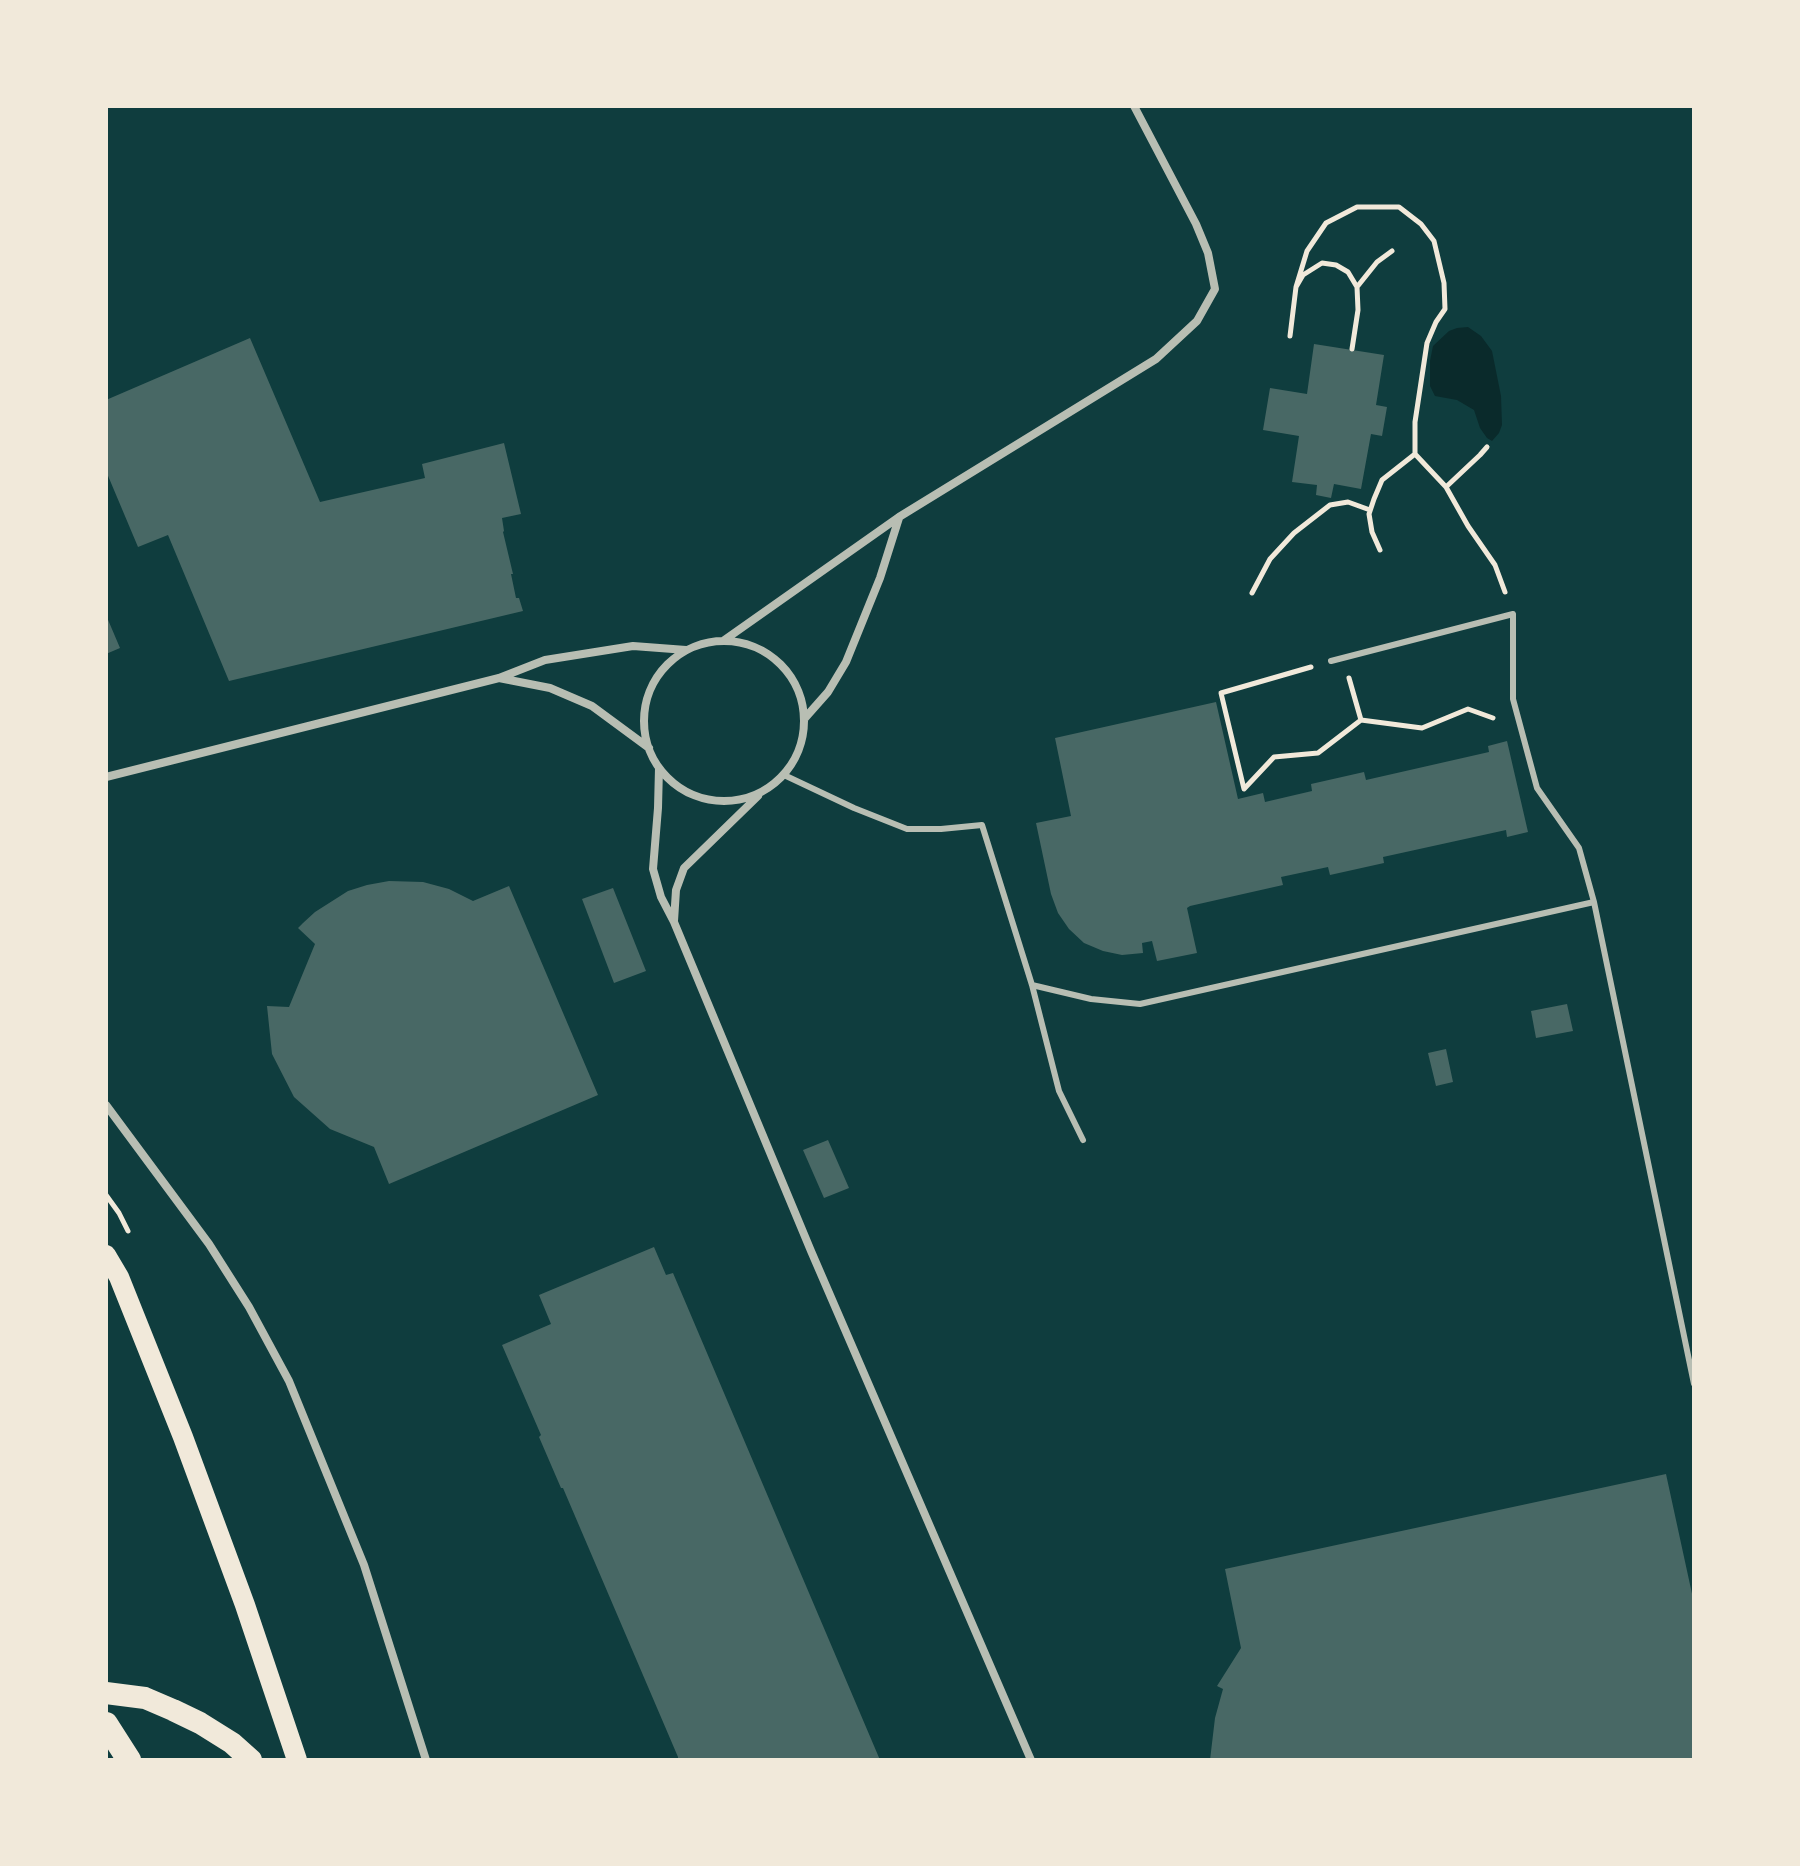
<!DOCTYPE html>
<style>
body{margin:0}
#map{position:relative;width:1800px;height:1866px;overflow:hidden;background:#0f3d3e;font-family:"Titillium Web",sans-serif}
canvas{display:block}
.frame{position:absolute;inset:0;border:108px solid #f1e9da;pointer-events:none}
</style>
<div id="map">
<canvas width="1800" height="1866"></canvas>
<div class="frame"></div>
</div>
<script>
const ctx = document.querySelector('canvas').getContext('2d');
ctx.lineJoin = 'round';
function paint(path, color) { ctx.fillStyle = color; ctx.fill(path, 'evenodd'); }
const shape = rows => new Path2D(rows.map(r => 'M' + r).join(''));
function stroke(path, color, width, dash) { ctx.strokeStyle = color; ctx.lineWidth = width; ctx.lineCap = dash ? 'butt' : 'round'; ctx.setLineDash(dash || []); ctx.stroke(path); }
const water = shape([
 [1468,327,1481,336,1492,351,1501,396,1502,425,1499,433,1492,441,1487,438,1480,428,1474,410,1457,400,1435,396,1430,386,1430,361,1433,346,1449,331,1457,328]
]);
const building = shape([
 [250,338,320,502,425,478,422,464,504,443,521,514,502,518,504,531,503,532,513,574,511,574,516,598,519,598,523,611,229,681,168,535,138,547,106,471,106,400],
 [1314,344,1384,355,1376,405,1387,407,1382,436,1371,434,1361,489,1334,484,1331,498,1316,495,1317,485,1292,482,1299,436,1263,430,1270,388,1307,394],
 [106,615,120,648,106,654],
 [1216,702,1238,799,1263,793,1265,802,1312,791,1311,784,1364,772,1366,780,1489,752,1488,746,1507,741,1528,832,1507,837,1506,830,1383,857,1384,863,1330,875,1328,867,1281,877,1283,885,1190,906,1187,908,1197,953,1157,961,1152,941,1142,943,1143,953,1122,955,1103,951,1084,943,1069,929,1058,913,1051,894,1036,823,1071,816,1055,738],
 [389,881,423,882,449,889,473,901,509,886,598,1095,389,1184,374,1147,330,1129,294,1097,272,1054,267,1006,289,1007,315,944,298,928,303,923,315,912,348,891,367,885],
 [613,888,646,971,614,983,582,899],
 [1567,1004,1573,1031,1536,1038,1531,1011],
 [1446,1049,1453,1082,1436,1086,1428,1053],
 [828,1140,849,1188,824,1198,803,1150],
 [654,1247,666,1275,673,1273,880,1760,678,1760,678,1757,563,1488,561,1488,539,1437,541,1435,502,1345,551,1324,539,1295],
 [1666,1474,1694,1603,1694,1760,1210,1760,1215,1718,1223,1689,1217,1686,1241,1648,1225,1569]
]);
const path = shape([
 [1296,287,1307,251,1326,223,1357,207,1399,207,1421,224,1434,241,1444,283,1445,309,1436,322,1427,343,1415,422,1415,454,1446,487,1468,526,1495,565,1505,592],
 [1357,287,1377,262,1392,251],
 [1290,336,1296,287,1303,275,1322,263,1336,265,1348,272,1357,287,1358,310,1352,349],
 [1446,487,1480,455,1487,447],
 [1380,550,1372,532,1369,514,1374,499,1382,480,1415,454],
 [1252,593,1270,559,1294,533,1330,505,1348,502,1370,510],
 [1311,667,1221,693,1244,789,1274,757,1318,753,1361,720],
 [1349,678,1361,720,1422,728,1468,709,1493,718],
 [106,1195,119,1213,128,1231]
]);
const service = shape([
 [1331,661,1513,614,1513,699,1537,788,1579,848,1594,902],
 [784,775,854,808,907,829,941,829,982,825,1032,985,1091,999,1140,1004,1594,902,1694,1384],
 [1032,985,1059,1091,1083,1140]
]);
const minor = shape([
 [723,641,899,517,1156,359,1197,321,1215,289,1208,253,1196,224,1134,106],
 '644 721a80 80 0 1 1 160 0a80 80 0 1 1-160 0Z',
 [499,678,550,688,592,706,649,748],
 [805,718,828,692,846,662,880,578,899,518],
 [659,768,658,808,653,869,661,897,674,922,811,1251,1031,1760],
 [106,777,499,678,545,660,633,646,686,650],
 [674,921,676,890,684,868,758,796],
 [106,1105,209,1244,249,1307,289,1381,364,1565,426,1760]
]);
const primary = shape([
 [106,1255,119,1277,183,1437,245,1605,297,1760]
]);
const trunk = shape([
 [106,1693,145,1698,173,1710,200,1723,232,1743,251,1760]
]);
const motorway = shape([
 [106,1724,129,1760]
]);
paint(water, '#0a2a2b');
paint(building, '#486865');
stroke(path, '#f1e9da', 5);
stroke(service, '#b8beb3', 6);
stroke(minor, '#b8beb3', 8);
stroke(primary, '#f1e9da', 20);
stroke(trunk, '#f1e9da', 22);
stroke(motorway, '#f1e9da', 24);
</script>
